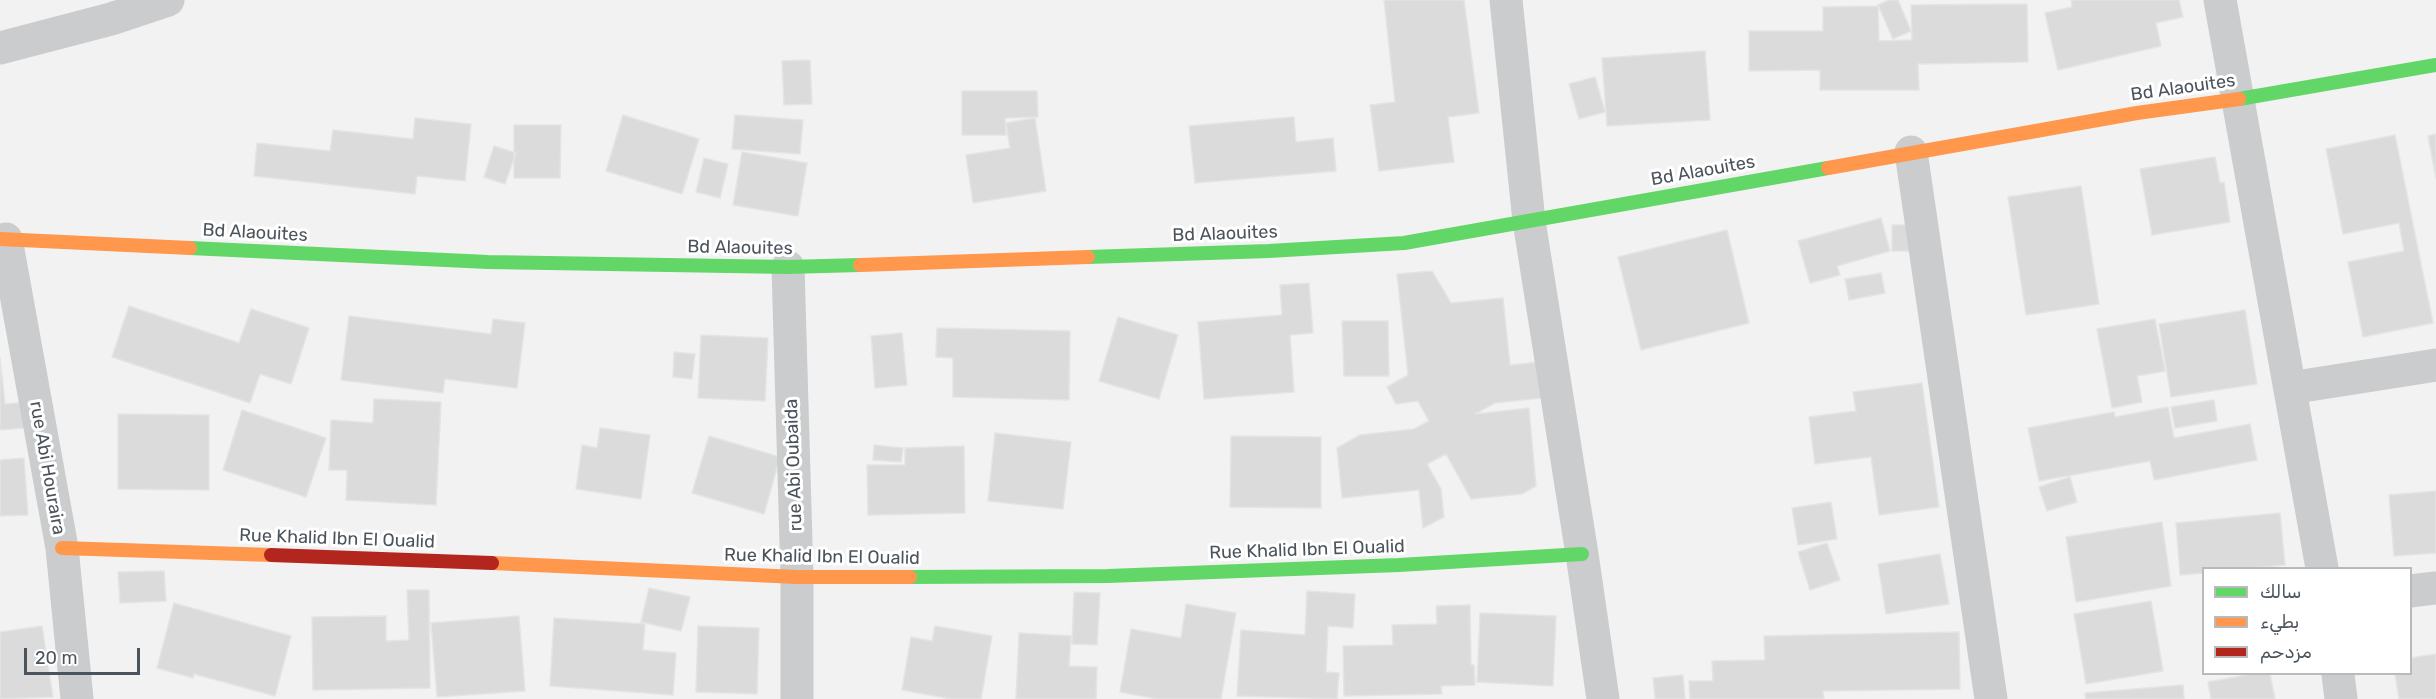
<!DOCTYPE html>
<meta charset="utf-8">
<style>
body{margin:0}
#map{position:relative;width:2436px;height:699px;overflow:hidden;background:#f2f2f2;font-family:Rubik,"Noto Sans Arabic",sans-serif}
canvas{display:block}
.legend{position:absolute;left:2202px;top:567px;width:210px;height:108px;box-sizing:border-box;background:#fff;border:2px solid #b7bbbe;margin:0;padding:8px 10px;list-style:none;font-size:18px;color:#4b545c}
.legend li{display:flex;align-items:center;gap:12px;height:30px}
.legend b{width:30px;border:2px solid #b7bbbe}
.scale{position:absolute;left:24px;top:648px;width:116px;height:27px;box-sizing:border-box;border:3px solid #4b545c;border-top:0;padding-left:8px;font-size:18px;line-height:21px;white-space:nowrap;color:#4b545c;-webkit-text-stroke:4px #fff;paint-order:stroke}
</style>
<div id="map">
<canvas width="2436" height="699"></canvas>
<ul class="legend">
<li><b style="height:8px;background:#63d668"></b>سالك</li>
<li><b style="height:8px;background:#ff974d"></b>بطيء</li>
<li><b style="height:8px;background:#b3261e"></b>مزدحم</li>
</ul>
<div class="scale">20 m</div>
</div>
<script>
const ctx = document.querySelector('canvas').getContext('2d');
ctx.lineJoin = 'round';
function paint(path, color) { ctx.fillStyle = color; ctx.fill(path, 'evenodd'); }
const shape = rows => new Path2D(rows.map(r => 'M' + r).join(''));
function stroke(path, color, width, dash) { ctx.strokeStyle = color; ctx.lineWidth = width; ctx.lineCap = dash ? 'butt' : 'round'; ctx.setLineDash(dash || []); ctx.stroke(path); }
function write(font, color, halo, rows, align = 'center') {
  ctx.font = font + ' Rubik,sans-serif'; ctx.lineWidth = 6; ctx.setLineDash([]); ctx.textBaseline = 'middle'; ctx.strokeStyle = halo; ctx.fillStyle = color; for (const [text, x, y, turn = 0] of rows) {
    ctx.save(); ctx.translate(x, y); ctx.rotate((+turn || 0) * Math.PI / 180); ctx.textAlign = isNaN(turn) ? turn : align; if (halo) ctx.strokeText(text, 0, 0); ctx.fillText(text, 0, 0); ctx.restore();
  }
}
const building = shape([
 [1384,0,1464,0,1479,113,1448,117,1454,162,1379,171,1370,105,1395,102,1384,0],
 [1889,0,1898,0,1911,31,1893,39,1878,5,1889,0],
 [2071,0,2179,0,2183,17,2156,23,2161,46,2058,70,2045,13,2072,7,2071,0],
 [2027,4,2028,62,1918,64,1919,90,1820,90,1820,70,1749,71,1749,31,1823,31,1823,7,1878,6,1879,41,1912,40,1911,5,2027,4],
 [1705,51,1710,120,1607,126,1602,58,1705,51],
 [810,60,812,104,784,105,782,61,810,60],
 [1595,77,1605,112,1579,119,1569,84,1595,77],
 [962,91,1037,91,1038,117,1005,118,1006,135,962,135,962,91],
 [623,115,699,139,682,194,606,171,623,115],
 [735,115,803,120,800,154,732,149,735,115],
 [1294,117,1296,142,1333,138,1336,171,1195,183,1189,126,1294,117],
 [415,118,471,124,465,181,417,176,415,194,254,176,257,143,330,151,333,130,413,139,415,118],
 [1035,118,1046,191,973,203,966,155,1010,148,1006,123,1035,118],
 [514,125,561,125,560,178,514,178,514,125],
 [2436,134,2436,178,2428,136,2436,134],
 [2395,135,2433,323,2363,337,2348,262,2404,251,2399,223,2343,234,2326,149,2395,135],
 [494,146,516,153,505,184,484,177,494,146],
 [742,152,807,163,798,216,733,205,742,152],
 [2215,157,2220,183,2224,182,2230,222,2152,235,2140,169,2215,157],
 [704,158,728,164,720,198,696,192,704,158],
 [2081,186,2099,304,2026,315,2008,197,2081,186],
 [1881,218,1890,251,1837,266,1840,275,1810,283,1798,241,1881,218],
 [1892,225,1914,225,1914,251,1892,251,1892,225],
 [1727,230,1749,323,1641,350,1618,257,1727,230],
 [1432,271,1451,303,1503,298,1510,365,1539,362,1542,398,1495,403,1475,414,1529,408,1536,486,1522,494,1471,499,1446,454,1427,464,1441,489,1444,517,1423,528,1419,490,1342,498,1337,448,1360,435,1414,429,1429,421,1418,401,1396,404,1387,387,1408,375,1397,274,1432,271],
 [1881,273,1885,293,1849,300,1845,279,1881,273],
 [1309,283,1313,333,1290,335,1294,392,1204,399,1198,322,1282,315,1280,285,1309,283],
 [129,306,239,343,251,309,309,328,291,384,260,374,250,403,112,357,129,306],
 [2245,310,2257,384,2171,397,2159,324,2245,310],
 [349,316,491,334,493,319,525,323,517,388,445,379,443,393,341,380,349,316],
 [1118,317,1178,335,1159,399,1099,381,1118,317],
 [2155,319,2165,371,2137,376,2142,402,2112,408,2097,329,2155,319],
 [1342,321,1388,321,1389,376,1344,376,1342,321],
 [937,328,1070,331,1069,400,953,397,953,358,936,357,937,328],
 [902,333,907,385,875,388,871,336,902,333],
 [701,335,768,338,765,401,698,398,701,335],
 [674,352,695,354,692,379,673,377,674,352],
 [0,358,5,404,30,402,33,427,0,430,0,358],
 [1922,383,1939,507,1879,515,1871,457,1815,464,1809,417,1856,411,1853,392,1922,383],
 [374,399,441,402,436,505,346,500,347,470,329,470,331,420,373,423,374,399],
 [2214,400,2217,421,2175,428,2171,407,2214,400],
 [2168,407,2174,438,2250,424,2257,460,2154,480,2150,461,2039,481,2028,428,2114,412,2115,417,2168,407],
 [242,410,326,438,306,497,223,470,242,410],
 [118,414,209,415,209,490,118,489,118,414],
 [600,428,650,435,641,499,576,489,582,445,597,448,600,428],
 [995,433,1071,442,1063,509,988,501,995,433],
 [709,436,780,457,764,514,692,493,709,436],
 [1231,436,1321,437,1321,508,1230,507,1231,436],
 [874,445,903,448,901,462,873,460,874,445],
 [964,446,965,513,868,515,867,465,905,465,905,448,964,446],
 [24,458,28,515,0,516,0,460,24,458],
 [2070,477,2077,502,2047,511,2039,487,2070,477],
 [2436,491,2436,553,2394,556,2389,495,2436,491],
 [1831,502,1837,539,1798,545,1792,508,1831,502],
 [2280,513,2285,565,2250,568,2204,568,2204,573,2180,575,2176,523,2280,513],
 [2162,522,2171,586,2076,602,2066,537,2162,522],
 [1827,543,1840,580,1810,590,1798,552,1827,543],
 [1940,554,1949,604,1886,614,1878,564,1940,554],
 [164,571,166,601,120,603,118,572,164,571],
 [649,588,690,597,681,631,641,622,649,588],
 [407,590,429,590,430,688,313,690,312,617,386,616,386,641,409,640,407,590],
 [1307,591,1355,594,1353,628,1328,626,1326,672,1339,673,1337,699,1237,696,1241,630,1305,635,1307,591],
 [1074,592,1100,593,1097,645,1072,644,1074,592],
 [2151,601,2163,671,2086,684,2074,614,2151,601],
 [174,603,291,636,275,696,194,674,193,678,157,668,174,603],
 [1186,604,1236,613,1221,699,1157,699,1120,692,1131,629,1181,638,1186,604],
 [1470,605,1471,665,1474,665,1475,685,1441,686,1442,694,1344,696,1343,646,1393,645,1392,625,1437,624,1436,606,1470,605],
 [1480,613,1556,616,1553,686,1477,682,1480,613],
 [519,616,525,691,437,697,431,623,519,616],
 [554,618,645,624,643,650,676,653,673,695,550,686,554,618],
 [42,626,53,697,0,699,0,632,42,626],
 [698,626,759,628,757,694,696,692,698,626],
 [935,626,992,636,981,699,951,699,902,690,911,637,932,641,935,626],
 [1959,632,1960,689,1823,691,1824,699,1690,699,1689,681,1713,681,1712,661,1765,660,1764,636,1959,632],
 [1019,633,1071,636,1069,666,1097,667,1096,699,1016,699,1019,633],
 [2436,654,2436,699,2399,699,2395,674,2410,674,2410,658,2436,654],
 [2251,674,2270,674,2275,699,2211,699,2208,682,2251,674],
 [1683,675,1685,699,1655,699,1653,678,1683,675],
 [2183,685,2184,699,2086,699,2085,693,2183,685]
]);
const street = shape([
 [1506,0,1529,221,1582,554,1603,699],
 [2220,0,2322,568],
 [0,48,111,19,168,0],
 [1911,152,1991,699],
 [6,239,62,548,77,699],
 [788,267,797,577,797,699],
 [2290,388,2436,365],
 [2410,591,2436,588],
 [2338,674,2341,699]
]);
const fast = shape([
 [2239,99,2436,65],
 [190,248,488,262,788,267,860,265],
 [1088,257,1269,251,1404,243,1828,168],
 [910,577,1108,576,1399,565,1582,554]
]);
const slow = shape([
 [1828,168,2137,113,2239,99],
 [0,239,190,248],
 [860,265,1088,257],
 [62,548,271,555],
 [492,563,797,577,910,577]
]);
const jam = shape([
 [271,555,492,563]
]);
const streetNames = [
 ["Bd Alaouites",2183,88,-8],
 ["Bd Alaouites",1703,171,-10],
 ["Bd Alaouites",255,233,3],
 ["Bd Alaouites",1225,234,-2],
 ["Bd Alaouites",740,248,1],
 ["rue Abi Oubaida",794,465,-92],
 ["rue Abi Houraira",47,468,80],
 ["Rue Khalid Ibn El Oualid",337,539,2],
 ["Rue Khalid Ibn El Oualid",1307,550,-2],
 ["Rue Khalid Ibn El Oualid",822,557,1]
];
paint(building, '#dbdbdc');
stroke(building, '#e3e4e4', 1.5);
stroke(street, '#cacccd', 33);
stroke(fast, '#63d668', 14);
stroke(slow, '#ff974d', 14);
stroke(jam, '#b3261e', 14);
write('18px', '#4b545c', '#fff', streetNames);
</script>
